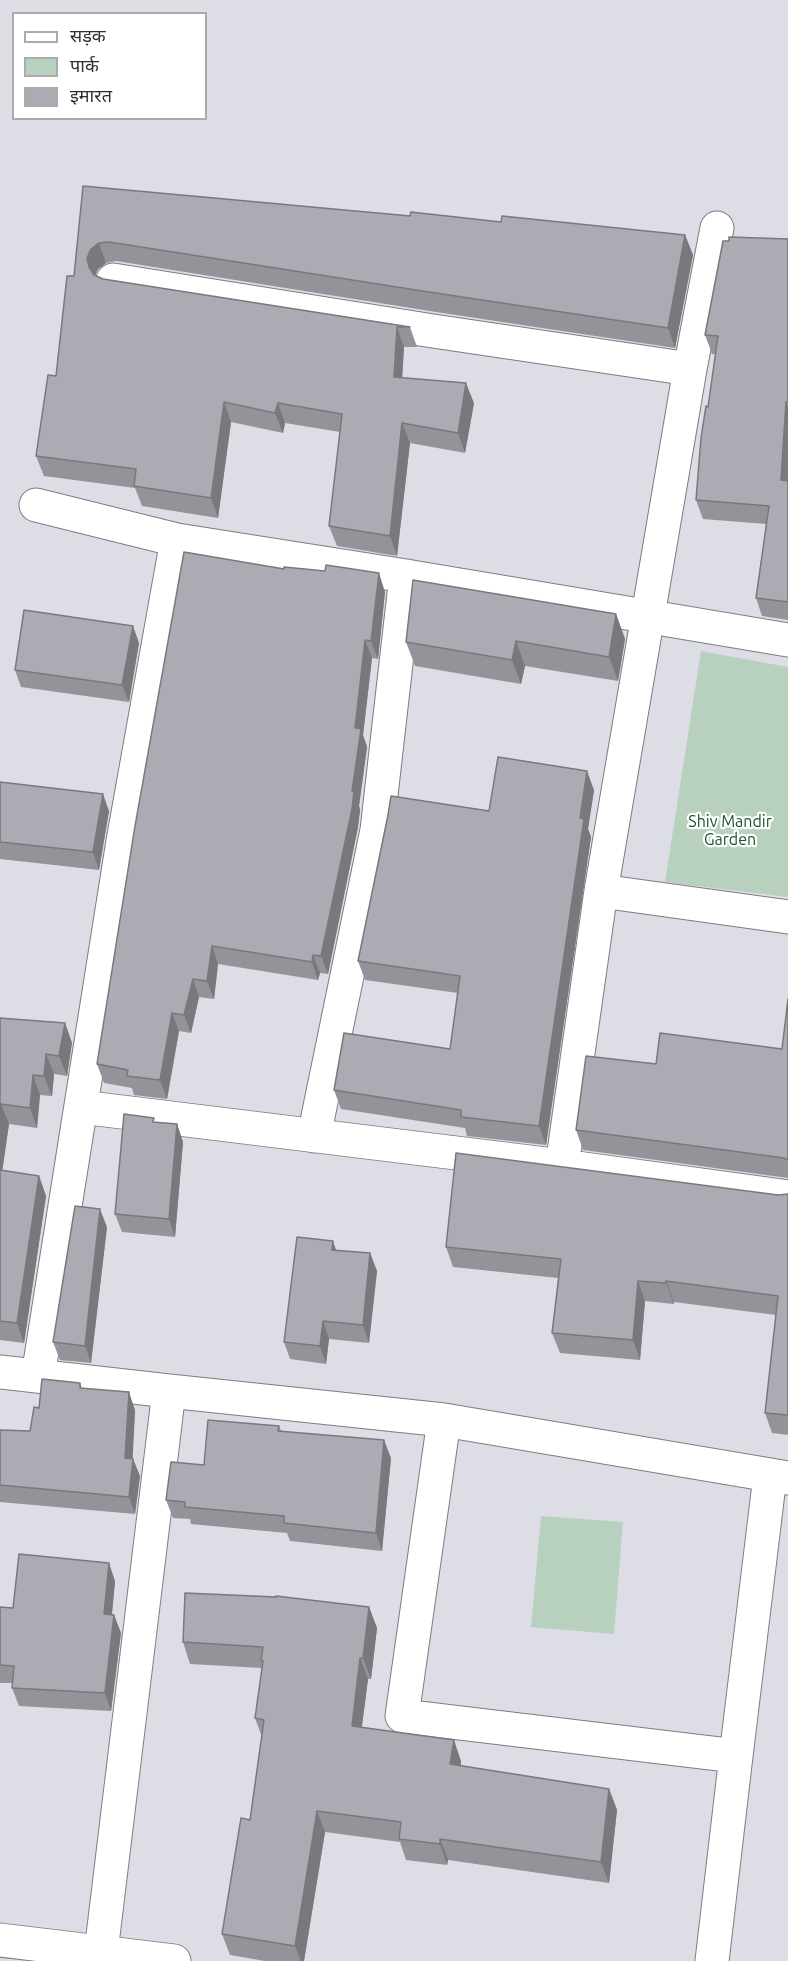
<!DOCTYPE html>
<meta charset="utf-8">
<style>
body{margin:0}
#map{position:relative;width:788px;height:1961px;overflow:hidden;background:#dddde6;font-family:Ubuntu,"Noto Sans Devanagari",sans-serif}
canvas{display:block}
.legend{position:absolute;left:12px;top:12px;width:195px;height:108px;box-sizing:border-box;background:#fff;border:2px solid #ababad;margin:0;padding:8px 10px;list-style:none;font-size:18px;color:#2e2e31}
.legend li{display:flex;align-items:center;gap:12px;height:30px}
.legend b{width:30px;border:2px solid #ababad}
</style>
<div id="map">
<canvas width="788" height="1961"></canvas>
<ul class="legend">
<li><b style="height:8px;background:#fff"></b>सड़क</li>
<li><b style="height:16px;background:#b8d0be"></b>पार्क</li>
<li><b style="height:16px;background:#ababb3"></b>इमारत</li>
</ul>
</div>
<script>
const ctx = document.querySelector('canvas').getContext('2d');
ctx.lineJoin = 'round';
function paint(path, color) { ctx.fillStyle = color; ctx.fill(path, 'evenodd'); }
const shape = rows => new Path2D(rows.map(r => 'M' + r).join(''));
function stroke(path, color, width, dash) { ctx.strokeStyle = color; ctx.lineWidth = width; ctx.lineCap = dash ? 'butt' : 'round'; ctx.setLineDash(dash || []); ctx.stroke(path); }
function write(font, color, halo, rows, align = 'center') {
  ctx.font = font + ' Ubuntu,sans-serif'; ctx.lineWidth = 4.5; ctx.setLineDash([]); ctx.textBaseline = 'middle'; ctx.strokeStyle = halo; ctx.fillStyle = color; for (const [text, x, y, turn = 0] of rows) {
    ctx.save(); ctx.translate(x, y); ctx.rotate((+turn || 0) * Math.PI / 180); ctx.textAlign = isNaN(turn) ? turn : align; if (halo) ctx.strokeText(text, 0, 0); ctx.fillText(text, 0, 0); ctx.restore();
  }
}
const green = shape([
 [701,651,788,667,788,897,665,882],
 [541,1516,623,1522,614,1634,531,1627]
]);
const minor = shape([
 [113,280,433,331,690,369],
 [36,505,177,540,406,576,788,640],
 [601,891,788,917],
 [81,1107,562,1166,788,1197],
 [314,1136,377,830,406,576],
 [562,1166,601,891,690,369,717,228],
 [0,1372,169,1391],
 [38,1376,123,841,177,540],
 [444,1420,402,1716,736,1756,712,1961],
 [736,1756,770,1476],
 [0,1940,174,1961],
 [101,1952,169,1391,444,1420,788,1478]
]);
const wall = shape([
 [83,186,410,216,685,235,693,255,675,348,436,312,116,261,106,263,98,269,95,275,103,279,410,327,417,347,404,347,402,378,474,403,465,453,410,443,397,556,337,546,329,526,340,432,285,423,283,433,231,422,218,518,142,506,135,488,44,476,36,456,56,376,74,276],
 [788,239,788,620,762,616,756,598,766,524,703,519,696,500,716,354,712,354,705,335,729,241],
 [385,592,378,659,372,658,363,735,367,747,359,806,360,810,358,827,328,974,320,973,318,980,218,964,214,999,199,997,191,1033,179,1031,167,1099,134,1095,132,1088,104,1083,97,1064],
 [616,614,625,639,618,681,525,666,521,684,415,666,406,642],
 [139,643,129,702,21,687,15,670],
 [0,782,109,811,99,870,0,859],
 [594,790,588,829,591,837,546,1145,467,1136,465,1128,341,1109,334,1090,450,1049,458,993,365,980,358,961,489,811],
 [788,999,788,1178,583,1150,576,1130,656,1064,782,1049],
 [0,1018,65,1023,72,1043,67,1076,54,1074,52,1096,40,1095,37,1128,9,1124,2,1170,39,1176,46,1196,24,1343,0,1340],
 [156,1122,177,1124,183,1142,175,1237,122,1232,115,1214],
 [788,1194,788,1435,772,1433,765,1413,776,1315,674,1302,674,1304,645,1301,640,1360,560,1353,552,1333,558,1278,453,1267,446,1247],
 [107,1227,91,1363,60,1360,53,1342],
 [370,1253,377,1271,369,1343,329,1339,326,1364,290,1359,284,1342],
 [80,1383,82,1388,135,1410,132,1459,133,1459,140,1476,135,1514,0,1502,0,1430,30,1431,39,1408],
 [279,1426,281,1431,391,1458,382,1551,290,1541,287,1533,191,1524,190,1519,173,1518,166,1500],
 [115,1581,112,1615,114,1615,121,1633,111,1711,19,1706,12,1688,13,1683,0,1683,0,1607,13,1608],
 [369,1607,377,1628,371,1679,368,1679,362,1727,461,1761,461,1766,609,1789,617,1810,609,1883,448,1860,447,1865,406,1860,400,1842,325,1832,304,1961,265,1961,230,1955,222,1934,250,1820,262,1737,255,1718,262,1668,190,1664,183,1642]
]);
const shadedWall = shape([
 [685,235,693,255,675,348,668,328],
 [99,243,106,263,98,269,94,278,89,267,87,258,91,249],
 [397,327,404,347,401,397,394,377],
 [466,383,474,403,465,453,458,433],
 [224,402,231,422,218,518,211,498],
 [786,402,788,407,788,489,781,480],
 [278,403,285,423,283,433,275,413],
 [402,423,410,443,397,556,390,536],
 [379,573,385,592,378,659,371,641],
 [616,614,625,639,618,681,609,657],
 [133,626,139,643,129,702,122,685],
 [365,640,372,658,363,735,367,747,359,806,360,810,358,827,328,974,321,956,352,791,355,728],
 [516,641,525,666,521,684,512,660],
 [587,771,594,790,588,829,591,837,546,1145,539,1126],
 [103,794,109,811,99,870,93,852],
 [212,946,218,964,214,999,207,981],
 [313,955,320,973,318,980,312,962],
 [193,979,199,997,191,1033,184,1015],
 [172,1013,179,1031,167,1099,160,1080],
 [65,1023,72,1043,67,1076,59,1056],
 [46,1054,54,1074,52,1096,44,1076],
 [33,1075,40,1095,37,1128,30,1108],
 [1,1104,9,1124,0,1187,0,1114],
 [177,1124,183,1142,175,1237,169,1219],
 [39,1176,46,1196,24,1343,17,1323],
 [100,1209,107,1227,91,1363,85,1346],
 [333,1241,339,1259,332,1250],
 [370,1253,377,1271,369,1343,363,1325],
 [638,1281,645,1301,640,1360,633,1340],
 [666,1281,674,1302,674,1304,666,1283],
 [323,1321,329,1339,326,1364,320,1346],
 [129,1392,135,1410,132,1473,133,1459,140,1476,135,1514,129,1497,125,1458],
 [384,1440,391,1458,382,1551,376,1533],
 [109,1563,115,1581,110,1632,104,1614],
 [369,1607,377,1628,371,1679,363,1658],
 [114,1615,121,1633,111,1711,105,1693],
 [360,1658,368,1679,359,1747,352,1726],
 [454,1740,461,1761,458,1785,450,1764],
 [609,1789,617,1810,609,1883,601,1862],
 [317,1811,325,1832,304,1961,301,1961,295,1946],
 [440,1839,448,1860,447,1865,440,1844]
]);
const building = shape([
 [83,186,410,216,411,212,501,222,502,216,685,235,668,328,429,292,109,242,99,243,91,249,87,258,89,267,94,275,103,279,410,327,397,327,394,377,466,383,458,433,402,423,390,536,329,526,342,414,278,403,275,413,224,402,211,498,134,486,136,469,36,456,48,375,56,376,67,276,74,276,83,186],
 [729,237,788,239,788,402,786,402,781,480,788,481,788,602,756,598,769,506,696,500,701,438,706,406,708,407,718,336,705,335,723,241,729,241,729,237],
 [184,552,284,569,284,567,325,571,326,565,379,573,371,641,365,640,355,728,361,729,352,791,354,791,352,809,321,956,313,955,312,962,212,946,207,981,193,979,184,1015,172,1013,160,1080,127,1076,128,1070,97,1064,135,826,184,552],
 [413,580,616,614,609,657,516,641,512,660,406,642,413,580],
 [24,610,133,626,122,685,15,670,24,610],
 [498,757,587,771,580,818,584,819,539,1126,461,1117,461,1110,334,1090,344,1033,450,1049,460,976,358,961,388,815,391,796,489,811,498,757],
 [0,782,103,794,93,852,0,842,0,782],
 [788,999,788,1160,784,1158,576,1130,586,1056,656,1064,660,1033,782,1049,788,999],
 [0,1018,65,1023,59,1056,46,1054,44,1076,33,1075,30,1108,1,1104,0,1114,0,1018],
 [124,1114,154,1118,153,1122,177,1124,169,1219,115,1214,124,1114],
 [456,1153,778,1195,788,1194,788,1415,765,1413,778,1296,666,1281,666,1283,638,1281,633,1340,552,1333,561,1259,446,1247,456,1153],
 [0,1170,39,1176,17,1323,0,1321,0,1170],
 [75,1206,100,1209,85,1346,53,1342,75,1206],
 [297,1237,333,1241,332,1250,370,1253,363,1325,323,1321,320,1346,284,1342,297,1237],
 [42,1379,80,1383,80,1388,129,1392,125,1458,133,1459,129,1497,0,1485,0,1430,30,1431,34,1407,39,1408,42,1379],
 [208,1420,279,1426,278,1431,384,1440,376,1533,284,1523,284,1516,185,1507,185,1502,166,1500,171,1462,204,1465,208,1420],
 [19,1554,109,1563,104,1614,114,1615,105,1693,12,1688,14,1666,0,1665,0,1607,13,1608,19,1554],
 [185,1593,276,1597,276,1596,369,1607,363,1658,360,1658,352,1726,454,1740,450,1764,609,1789,601,1862,440,1839,440,1844,399,1839,401,1822,317,1811,295,1946,222,1934,241,1818,250,1820,264,1720,255,1718,263,1661,261,1660,263,1647,183,1642,185,1593]
]);
const parkNames = [
 ["Shiv Mandir",730,822],
 ["Garden",730,840]
];
paint(green, '#b8d0be');
stroke(minor, '#7c7c83', 35);
stroke(minor, '#fff', 33);
paint(wall, '#93939a');
paint(shadedWall, '#78787d');
paint(building, '#ababb3');
stroke(building, '#78787d', 1.5);
write('16px', '#1e5131', '#fff', parkNames);
</script>
